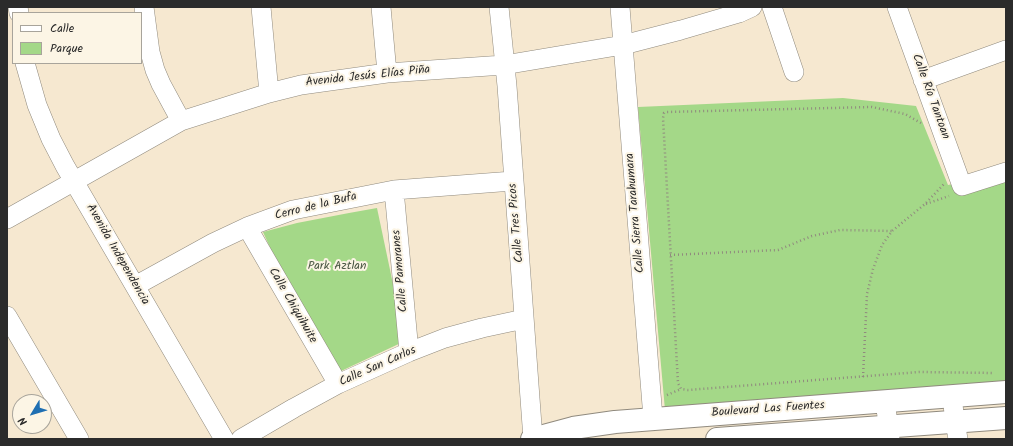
<!DOCTYPE html>
<meta charset="utf-8">
<style>
body{margin:0}
#map{position:relative;width:1013px;height:446px;overflow:hidden;background:#f6e8d0;font-family:Kalam,sans-serif}
canvas{display:block}
.frame{position:absolute;inset:0;border:8px solid #2b2b2b;pointer-events:none}
.legend{position:absolute;left:12px;top:12px;width:130px;height:52px;box-sizing:border-box;background:#fcf5e5;border:1px solid #a8a49b;margin:0;padding:5px 7px;list-style:none;font-size:12px;color:#2b2b2b}
.legend li{display:flex;align-items:center;gap:8px;height:20px}
.legend b{width:20px;border:1px solid #a8a49b}
.north{position:absolute;left:12px;top:394px;width:40px;height:40px;box-sizing:border-box;background:#fcf5e5;border:1px solid #a8a49b;border-radius:50%;rotate:232deg;font-size:11px;font-weight:700;line-height:16px;text-align:center;color:#2b2b2b}
.north::after{content:'';display:block;margin:auto;width:14px;height:18px;background:#1f6fb2;clip-path:polygon(50% 0,100% 100%,50% 72%,0 100%)}
</style>
<div id="map">
<canvas width="1013" height="446"></canvas>
<div class="frame"></div>
<ul class="legend">
<li><b style="height:5px;background:#fff"></b>Calle</li>
<li><b style="height:11px;background:#a4d888"></b>Parque</li>
</ul>
<div class="north">N</div>
</div>
<script>
const ctx = document.querySelector('canvas').getContext('2d');
ctx.lineJoin = 'round';
function paint(path, color) { ctx.fillStyle = color; ctx.fill(path, 'evenodd'); }
const shape = rows => new Path2D(rows.map(r => 'M' + r).join(''));
function stroke(path, color, width, dash) { ctx.strokeStyle = color; ctx.lineWidth = width; ctx.lineCap = dash ? 'butt' : 'round'; ctx.setLineDash(dash || []); ctx.stroke(path); }
function write(font, color, halo, rows, align = 'center') {
  ctx.font = font + ' Kalam,sans-serif'; ctx.lineWidth = 4; ctx.setLineDash([]); ctx.textBaseline = 'middle'; ctx.strokeStyle = halo; ctx.fillStyle = color; for (const [text, x, y, turn = 0] of rows) {
    ctx.save(); ctx.translate(x, y); ctx.rotate((+turn || 0) * Math.PI / 180); ctx.textAlign = isNaN(turn) ? turn : align; if (halo) ctx.strokeText(text, 0, 0); ctx.fillText(text, 0, 0); ctx.restore();
  }
}
const green = shape([
 [843,98,916,106,948,185,1006,172,1006,383,665,410,638,107],
 [377,208,405,341,339,372,277,263,263,232,297,223,349,213]
]);
const path = shape([
 [921,123,905,114,872,107,667,112,664,113,663,118,678,383,681,389,688,390,919,372,994,373],
 [926,204,949,196],
 [670,255,778,250,812,236,840,230,892,231],
 [863,377,867,294,873,269,882,245,892,231,925,204,944,184],
 [667,395,681,389]
]);
const minor = shape([
 [18,7,19,13],
 [144,7,150,52,155,70,161,84,181,121],
 [261,7,269,93],
 [381,7,387,73],
 [499,7,507,86,533,439],
 [620,7,653,418],
 [772,7,794,72],
 [897,7,962,186,1006,172],
 [25,63,37,105,51,139,65,166,224,439],
 [923,80,1006,50],
 [394,190,409,352],
 [7,219,181,121,269,93,301,85,387,73,504,65,623,45,681,30,739,13,752,7],
 [247,227,338,384],
 [135,286,213,243,247,227,293,210,394,190,513,181],
 [7,316,79,439],
 [952,396,955,422,958,439],
 [885,401,890,439],
 [241,439,294,408,338,384,409,352,445,338,482,328,524,319]
]);
const major = shape([
 [532,439,573,428,615,422,1006,392],
 [717,439,1006,418]
]);
const streetNames = [
 ["Avenida Jesús Elías Piña",368,77,-6],
 ["Calle Río Tantoan",930,97,70],
 ["Cerro de la Bufa",316,207,-14],
 ["Calle Sierra Tarahumara",636,213,-95],
 ["Calle Tres Picos",517,223,-95],
 ["Avenida Independencia",117,255,60],
 ["Calle Pamoranes",401,271,-95],
 ["Calle Chiquihuite",292,306,60],
 ["Calle San Carlos",378,367,-24],
 ["Boulevard Las Fuentes",768,410,-4]
];
const parkNames = [
 ["Park Aztlan",337,267]
];
paint(green, '#a4d888');
stroke(minor, '#908a7e', 20);
stroke(major, '#908a7e', 24);
stroke(path, '#908a7e', 2.5, [1, 3]);
stroke(minor, '#fff', 19);
stroke(major, '#fff', 22);
write('12px', '#2b2b2b', '#fcf5e5', streetNames);
write('12px', '#495642', '#fcf5e5', parkNames);
</script>
